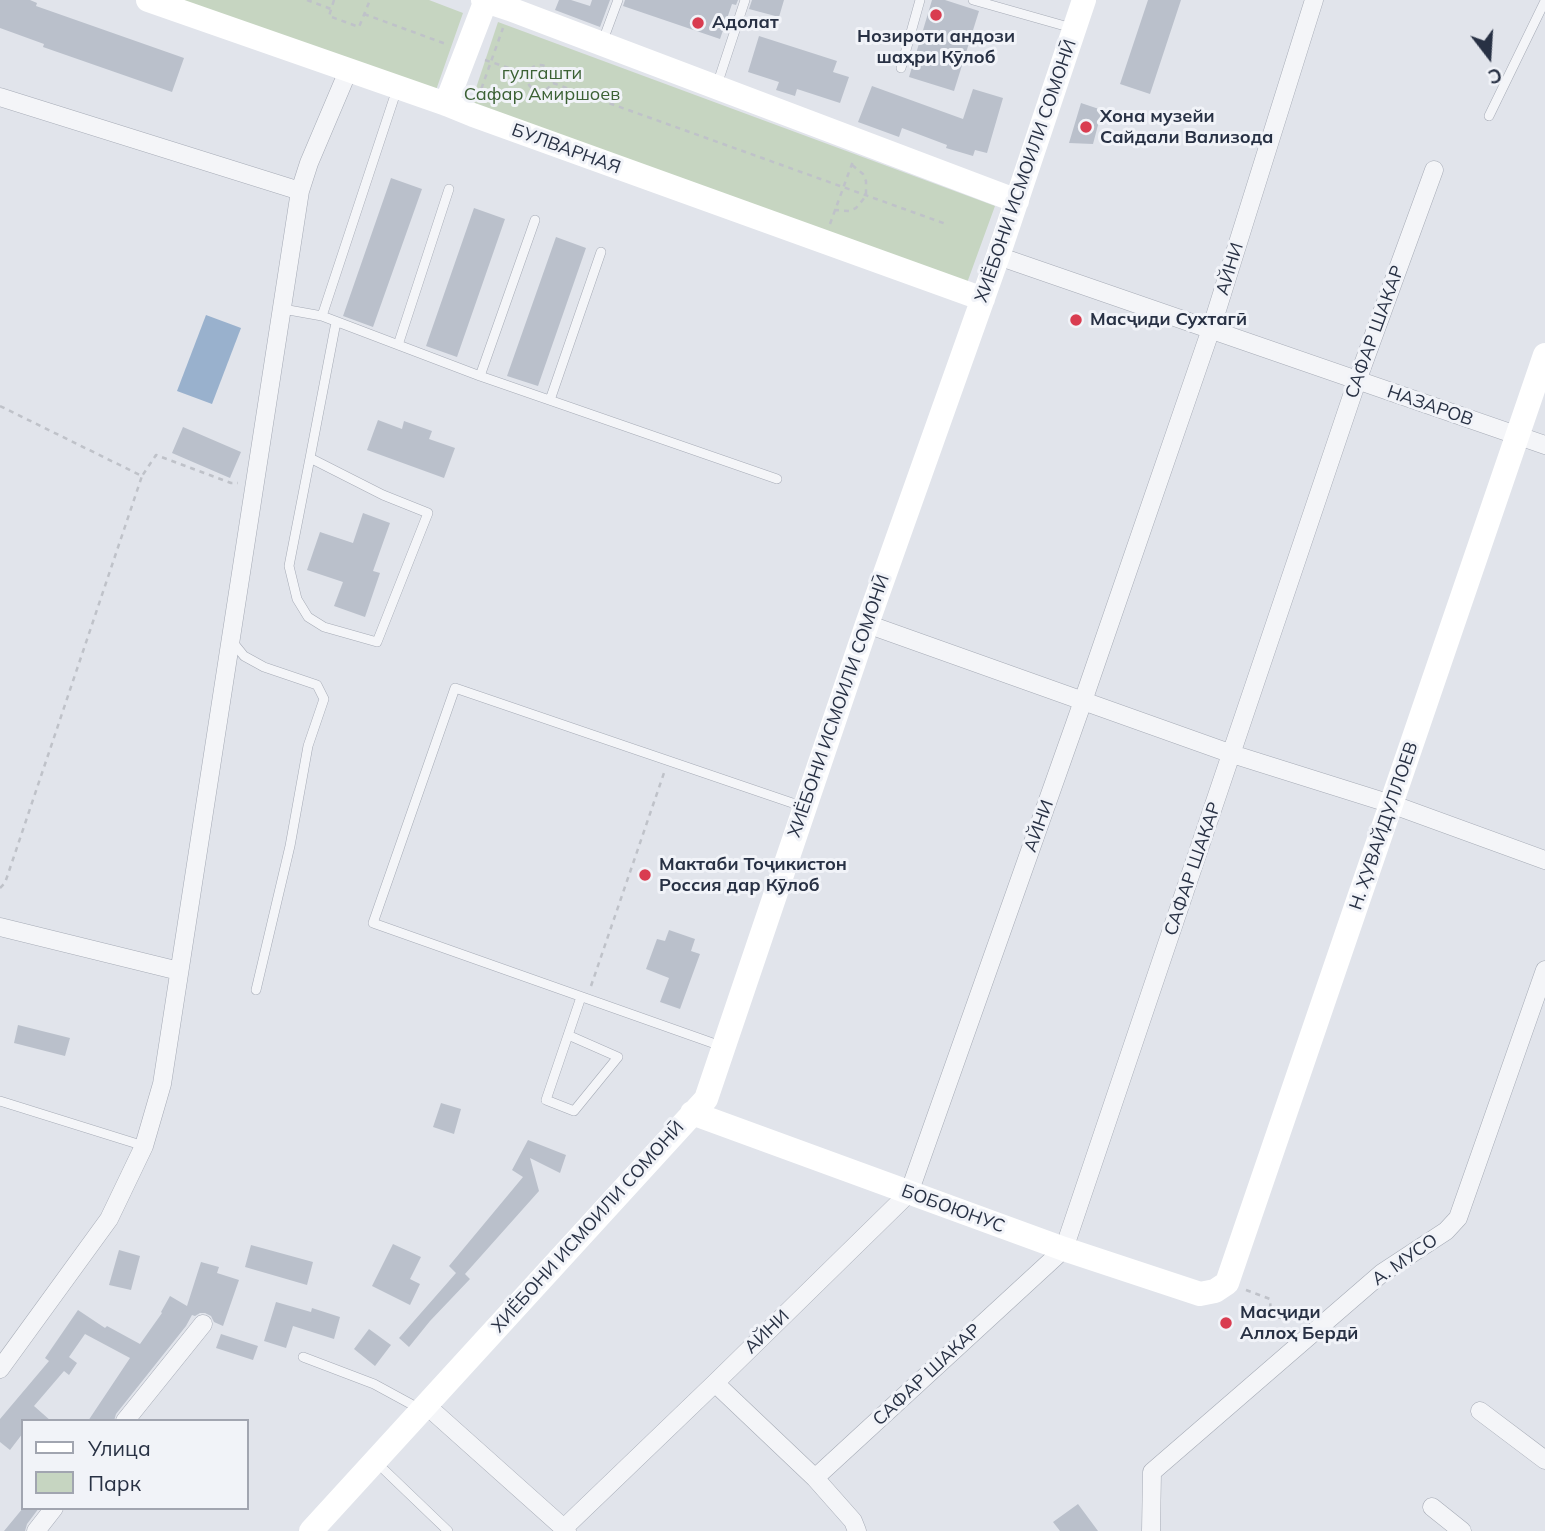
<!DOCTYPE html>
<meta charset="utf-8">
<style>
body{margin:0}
#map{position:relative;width:1545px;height:1531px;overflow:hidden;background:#e1e4eb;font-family:Mulish,sans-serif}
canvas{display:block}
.legend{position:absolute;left:21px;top:1419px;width:228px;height:91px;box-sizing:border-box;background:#f1f3f8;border:2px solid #a1a5b0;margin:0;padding:9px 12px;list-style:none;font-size:21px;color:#283144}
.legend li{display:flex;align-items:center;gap:14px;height:35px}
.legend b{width:35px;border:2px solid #a1a5b0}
.north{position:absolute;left:1454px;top:21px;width:70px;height:70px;-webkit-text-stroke:5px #f1f3f8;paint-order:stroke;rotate:163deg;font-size:19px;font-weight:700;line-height:28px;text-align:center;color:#283144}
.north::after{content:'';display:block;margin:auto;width:24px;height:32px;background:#283144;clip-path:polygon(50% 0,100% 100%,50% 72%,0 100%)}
</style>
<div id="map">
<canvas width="1545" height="1531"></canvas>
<ul class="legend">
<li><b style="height:9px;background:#fff"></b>Улица</li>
<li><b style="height:19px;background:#c6d5c1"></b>Парк</li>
</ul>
<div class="north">С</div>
</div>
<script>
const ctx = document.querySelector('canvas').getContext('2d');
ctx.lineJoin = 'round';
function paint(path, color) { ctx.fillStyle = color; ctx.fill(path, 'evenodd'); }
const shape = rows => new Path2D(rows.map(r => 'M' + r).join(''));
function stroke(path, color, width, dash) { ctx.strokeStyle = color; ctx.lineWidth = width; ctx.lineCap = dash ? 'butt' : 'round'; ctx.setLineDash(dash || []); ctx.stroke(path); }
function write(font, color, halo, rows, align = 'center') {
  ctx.font = font + ' Mulish,sans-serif'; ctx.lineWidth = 6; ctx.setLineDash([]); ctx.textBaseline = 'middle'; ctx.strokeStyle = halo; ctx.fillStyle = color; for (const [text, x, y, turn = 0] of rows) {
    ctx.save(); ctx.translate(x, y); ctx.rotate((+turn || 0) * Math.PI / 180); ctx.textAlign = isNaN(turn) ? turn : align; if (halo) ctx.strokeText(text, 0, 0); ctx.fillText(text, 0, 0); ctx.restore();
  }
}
const green = shape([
 [177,0,429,0,463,13,435,93],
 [498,22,995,206,967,283,470,106]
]);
const water = shape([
 [206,315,241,328,212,404,177,391]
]);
const building = shape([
 [0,0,30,0,37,3,36,6,184,58,172,92,43,47,44,44,0,28],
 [559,0,571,0,590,6,592,0,610,0,600,27,555,10],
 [625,0,738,0,736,5,732,4,720,39,623,6],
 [752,0,784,0,779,17,749,9],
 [932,0,945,0,979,11,954,91,909,77],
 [1148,0,1181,0,1150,94,1120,84],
 [759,36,837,61,833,72,849,77,840,103,797,89,795,96,776,90,779,82,748,72],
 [872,86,963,119,973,89,1003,98,987,153,975,150,973,156,946,148,947,145,902,128,899,137,858,122],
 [1081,103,1102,110,1093,144,1069,143],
 [391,178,422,189,373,327,343,316],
 [474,208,505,219,457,357,426,346],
 [556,237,586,248,538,386,507,376],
 [378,420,402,429,404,421,432,431,429,439,455,448,444,478,367,450],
 [183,427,241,452,230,478,172,453],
 [363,513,390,523,373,571,380,573,365,617,334,606,343,582,307,570,320,532,353,543],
 [669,930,695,939,691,951,700,954,680,1009,660,1002,669,978,646,969,657,939,665,941],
 [18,1025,70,1038,65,1056,14,1043],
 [441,1103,461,1109,454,1134,433,1127],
 [528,1140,566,1155,560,1173,530,1158,539,1191,465,1274,470,1279,430,1321,409,1347,399,1338,456,1273,449,1266,523,1177,512,1170],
 [393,1244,421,1257,410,1279,420,1284,410,1305,372,1286],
 [251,1245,313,1262,307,1285,245,1267],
 [119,1250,140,1256,131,1290,109,1285],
 [201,1262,219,1267,217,1273,239,1280,223,1326,214,1322,211,1316,205,1313,200,1313,195,1316,192,1315,186,1326,116,1414,114,1421,88,1421,130,1358,85,1334,69,1357,77,1363,69,1375,64,1371,34,1406,51,1421,23,1421,23,1433,10,1450,0,1442,0,1419,49,1361,45,1358,78,1310,105,1328,107,1326,140,1344,162,1313,161,1312,170,1296,187,1306],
 [276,1302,311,1312,312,1308,340,1317,334,1339,293,1326,286,1348,264,1341],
 [369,1329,391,1345,375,1366,354,1349],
 [221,1334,258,1346,253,1360,216,1348],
 [1078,1504,1098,1531,1060,1531,1053,1522],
 [23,1508,39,1508,27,1524,25,1531,4,1531]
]);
const path = shape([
 [307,0,331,9],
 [334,0,329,16,359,27,370,0],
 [364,14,446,44],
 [485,60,527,74],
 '527 78a13 13 0 1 1 26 0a13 13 0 1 1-26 0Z',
 [553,83,946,224],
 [478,98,503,28],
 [834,210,849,211,856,208,866,196,866,181,863,174,851,164],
 [830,224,853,161],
 [0,406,142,476,156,455,231,483,238,483],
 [0,888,5,883,142,476],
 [591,986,665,770],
 [1246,1290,1270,1299,1271,1317,1302,1320]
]);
const lane = shape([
 [973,0,1072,28],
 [602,43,618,0],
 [901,68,920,0],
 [717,85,745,0],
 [1489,116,1545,1],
 [283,309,322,316,480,376,535,220],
 [322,316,397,89],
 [398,345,449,189],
 [480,376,777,479],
 [550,400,601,252],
 [310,458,383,495,428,513,377,642,324,627,308,617,297,599,289,566,310,458,336,322],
 [231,640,244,656,264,667,317,685,324,699,308,746,290,846,256,990],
 [568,1035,618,1057,574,1111,546,1100,581,997],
 [721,1046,373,923,455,688,804,807],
 [0,1101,144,1146],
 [303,1357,374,1384,420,1409],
 [376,1462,448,1531]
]);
const street = shape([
 [0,97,300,191],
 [998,256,1545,445],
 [867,624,1232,754,1391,804,1545,860],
 [0,927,179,971],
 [0,1369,109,1219,144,1146,162,1084,300,191,309,163,348,71],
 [715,1383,815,1478,853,1521,857,1531],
 [426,1405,567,1531],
 [1480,1411,1545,1460],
 [125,1421,203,1324],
 [815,1478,1064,1249,1357,381,1434,170],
 [1432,1507,1462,1531],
 [564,1528,715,1383,909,1193,1083,701,1211,329,1314,0],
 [36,1531,54,1508],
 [1151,1531,1152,1472,1382,1273,1446,1231,1458,1218,1545,970]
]);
const secondary = shape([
 [148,0,446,104,473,115,983,299],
 [483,0,510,9,1017,201],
 [446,104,486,0],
 [692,1113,1064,1249,1200,1294,1215,1291,1227,1283,1545,355],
 [311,1531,706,1099,867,624,998,256,1084,0]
]);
const markers = [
 [936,15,7,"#d93c50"],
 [698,23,7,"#d93c50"],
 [1086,127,7,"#d93c50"],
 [1076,320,7,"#d93c50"],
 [645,875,7,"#d93c50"],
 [1226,1323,7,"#d93c50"]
];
const poiNames = [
 ["Адолат",712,23],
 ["Нозироти андози",936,37,"center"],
 ["шаҳри Кӯлоб",936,58,"center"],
 ["Хона музейи",1100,117],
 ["Сайдали Вализода",1100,138],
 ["Масҷиди Сухтагӣ",1090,320],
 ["Мактаби Тоҷикистон",659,865],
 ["Россия дар Кӯлоб",659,886],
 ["Масҷиди",1240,1313],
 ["Аллоҳ Бердӣ",1240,1334]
];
const parkNames = [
 ["гулгашти",542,74],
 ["Сафар Амиршоев",542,95]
];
const streetNames = [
 ["БУЛВАРНАЯ",566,149,20],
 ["ХИЁБОНИ ИСМОИЛИ СОМОНӢ",1026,171,-71],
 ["АЙНИ",1230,269,-73],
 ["САФАР ШАКАР",1375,332,-70],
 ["НАЗАРОВ",1430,406,19],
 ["ХИЁБОНИ ИСМОИЛИ СОМОНӢ",839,706,-71],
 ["АЙНИ",1039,826,-70],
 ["Н. ҲУВАЙДУЛЛОЕВ",1384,826,-71],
 ["САФАР ШАКАР",1193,869,-71],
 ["БОБОЮНУС",953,1209,20],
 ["ХИЁБОНИ ИСМОИЛИ СОМОНӢ",588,1227,-48],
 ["А. МУСО",1405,1260,-35],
 ["АЙНИ",767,1332,-44],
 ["САФАР ШАКАР",927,1375,-43]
];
paint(green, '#c6d5c1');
paint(water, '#99b1cd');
paint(building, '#bac0cb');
stroke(lane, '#a6abb6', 10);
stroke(street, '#a6abb6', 19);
stroke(path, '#bfc2c9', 2.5, [5, 5]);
stroke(lane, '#f4f5f8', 9);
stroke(street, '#f4f5f8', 18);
stroke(secondary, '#fff', 24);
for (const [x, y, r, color] of markers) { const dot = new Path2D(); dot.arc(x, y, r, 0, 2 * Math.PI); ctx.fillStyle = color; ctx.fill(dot); stroke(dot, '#f1f3f8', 2.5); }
write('bold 18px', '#283144', '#f1f3f8', poiNames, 'left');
write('18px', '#3b6134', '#f1f3f8', parkNames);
write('18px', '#283144', '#f1f3f8', streetNames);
</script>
